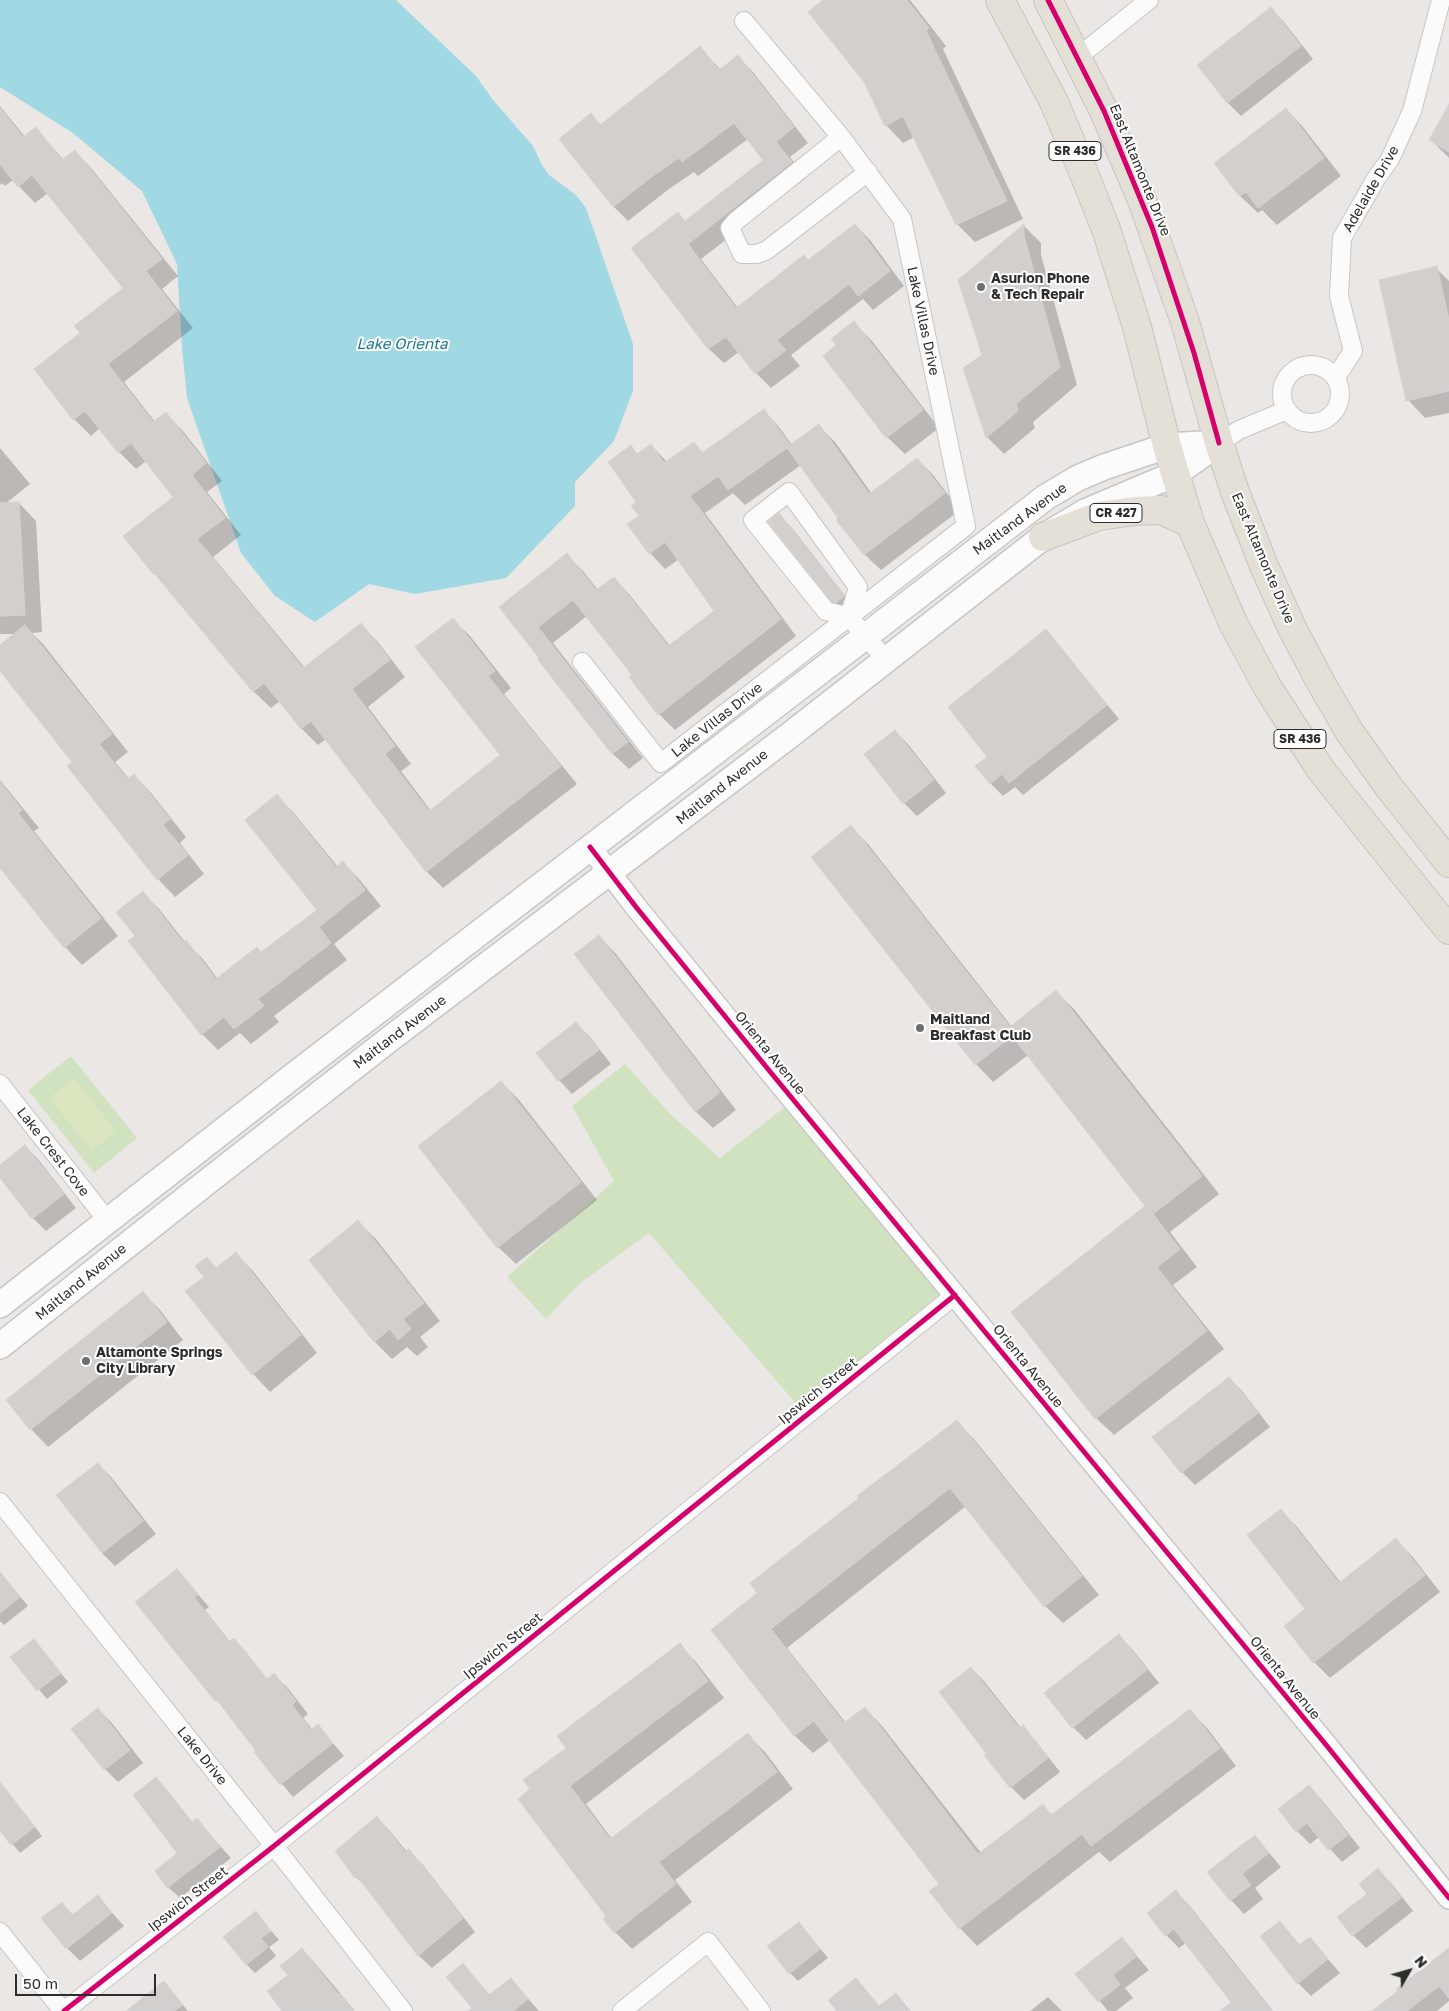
<!DOCTYPE html>
<style>
body{margin:0}
#map{position:relative;width:1449px;height:2011px;overflow:hidden;background:#eae7e4;font-family:"Golos Text",sans-serif}
canvas{display:block}
.north{position:absolute;left:1384px;top:1946px;width:50px;height:50px;-webkit-text-stroke:4px #fff;paint-order:stroke;rotate:52deg;font-size:14px;font-weight:700;line-height:20px;text-align:center;color:#2d2d2d}
.north::after{content:'';display:block;margin:auto;width:18px;height:22px;background:#2d2d2d;clip-path:polygon(50% 0,100% 100%,50% 72%,0 100%)}
.scale{position:absolute;left:15px;top:1974px;width:141px;height:22px;box-sizing:border-box;border:2px solid #2d2d2d;border-top:0;padding-left:6px;font-size:15px;line-height:18px;white-space:nowrap;color:#2d2d2d;-webkit-text-stroke:4px #fff;paint-order:stroke}
</style>
<div id="map">
<canvas width="1449" height="2011"></canvas>
<div class="north">N</div>
<div class="scale">50 m</div>
</div>
<script>
const ctx = document.querySelector('canvas').getContext('2d');
ctx.lineJoin = 'round';
function paint(path, color) { ctx.fillStyle = color; ctx.fill(path, 'evenodd'); }
const shape = rows => new Path2D(rows.map(r => 'M' + r).join(''));
function stroke(path, color, width, dash) { ctx.strokeStyle = color; ctx.lineWidth = width; ctx.lineCap = dash ? 'butt' : 'round'; ctx.setLineDash(dash || []); ctx.stroke(path); }
function write(font, color, halo, rows, align = 'center') {
  ctx.font = font + ' "Golos Text",sans-serif'; ctx.lineWidth = 4; ctx.setLineDash([]); ctx.textBaseline = 'middle'; ctx.strokeStyle = halo; ctx.fillStyle = color; for (const [text, x, y, turn = 0] of rows) {
    ctx.save(); ctx.translate(x, y); ctx.rotate((+turn || 0) * Math.PI / 180); ctx.textAlign = isNaN(turn) ? turn : align; if (halo) ctx.strokeText(text, 0, 0); ctx.fillText(text, 0, 0); ctx.restore();
  }
}
const green = shape([
 [71,1056,137,1138,94,1173,28,1090],
 [625,1064,671,1115,720,1158,785,1107,940,1295,800,1408,649,1233,579,1284,546,1319,507,1277,614,1181,572,1106]
]);
const pitch = shape([
 [74,1078,116,1131,92,1151,49,1098]
]);
const water = shape([
 [0,0,396,0,476,76,493,100,533,146,542,165,549,175,576,195,586,208,633,344,633,391,614,441,575,482,575,506,506,578,415,594,369,584,315,622,275,596,241,553,187,398,182,348,177,264,142,191,73,133,0,87]
]);
const shadow = shape([
 [825,0,910,0,946,46,943,49,1023,219,975,242,957,224,914,137,903,143,886,125],
 [1271,9,1284,22,1313,59,1241,116,1228,103],
 [700,48,721,70,738,57,753,72,808,143,790,157,806,178,701,259,738,308,808,261,855,225,870,240,904,286,873,310,863,299,791,355,800,366,771,388,756,373,739,352,724,363,709,349,633,248,678,214,686,222,765,161,748,139,698,176,694,172,669,189,628,221,613,206,591,115,601,125],
 [0,106,25,137,36,129,64,160,75,151,91,168,178,276,162,289,193,328,124,382,155,422,166,414,183,431,222,481,207,492,241,535,213,557,305,668,361,625,377,641,405,677,368,707,411,764,401,771,431,811,502,755,453,620,470,636,511,688,504,694,577,784,443,888,427,872,326,739,318,745,302,729,280,701,271,708,254,692,169,589,154,573,125,536,175,497,146,461,136,469,119,452,100,428,91,436,74,419,81,333,124,288,48,193,35,203,13,180,5,186,2,183,0,185],
 [1449,106,1449,158,1430,139],
 [1286,109,1303,127,1341,176,1277,225,1262,210,1258,213,1240,196,1215,163],
 [1024,226,1041,243,1041,255,1077,385,1033,422,1035,428,1004,454,987,437,983,355],
 [1436,268,1449,281,1449,413,1425,418,1408,400],
 [854,323,872,341,939,428,905,454,887,437,825,356,838,346],
 [764,411,779,427,792,445,819,426,835,442,872,494,917,459,933,475,960,510,881,570,865,555,838,520,840,519,801,465,745,505,733,493,705,513,796,636,675,730,659,714,630,677,633,675,587,616,553,643,643,758,629,769,613,754,540,660,541,658,501,607,567,555,583,571,598,590,614,578,629,594,670,646,716,611,679,559,665,569,650,553,640,516,631,447,638,454,651,445,667,462,694,443,704,454],
 [0,448,30,484,5,504,19,503,36,521,42,632,32,633,43,644,128,752,115,762,129,779,134,775,151,793,186,837,180,843,204,874,175,897,158,879,73,762,0,669,0,646,16,634,0,634],
 [779,515,792,528,856,610,847,614,833,601],
 [1045,631,1058,644,1119,719,1023,795,1015,787,1003,796,990,783,989,757],
 [895,731,908,744,946,793,917,816,904,803],
 [0,780,39,828,34,831,118,936,82,965,65,947,0,866],
 [277,796,293,812,338,867,343,863,359,879,381,906,334,944,347,960,274,1016,279,1022,251,1044,240,1033,218,1050,202,1034,136,936,142,892,159,909,185,942,202,958,218,979,262,953,318,910],
 [851,827,868,844,1012,1027,1056,992,1074,1009,1219,1194,1170,1232,1197,1267,1173,1285,1224,1349,1114,1435,1096,1418,1013,1312,1147,1206,1028,1055,993,1082,976,1064],
 [599,936,616,954,736,1110,713,1128,695,1111],
 [576,1023,589,1036,611,1064,572,1094,559,1080,538,1053],
 [501,1082,519,1100,597,1200,516,1264,498,1247],
 [25,1146,38,1159,76,1208,46,1231,33,1218,0,1176,0,1166],
 [358,1222,376,1239,440,1321,420,1337,428,1347,417,1356,407,1347,392,1359,375,1342,310,1260],
 [236,1254,253,1271,317,1353,270,1392,253,1374,206,1277,207,1258,217,1269],
 [143,1293,160,1310,183,1340,48,1447,31,1429],
 [1229,1378,1242,1391,1270,1427,1195,1485,1182,1472],
 [956,1422,974,1439,1099,1595,1063,1623,1045,1606,966,1506,787,1648,846,1723,865,1708,882,1726,981,1853,1043,1806,1052,1815,1190,1711,1207,1728,1236,1766,1110,1862,1099,1852,977,1946,960,1928,941,1884,830,1740,813,1753,795,1736,712,1630,759,1593],
 [98,1464,111,1477,156,1534,115,1566,102,1553],
 [1281,1511,1297,1527,1341,1583,1396,1540,1412,1556,1440,1592,1330,1678,1314,1662,1286,1627,1307,1610],
 [177,1570,209,1607,205,1610,230,1642,234,1639,246,1652,268,1680,274,1675,287,1687,308,1714,303,1718,313,1730,318,1726,344,1756,293,1797,256,1753,258,1751,229,1713,216,1700],
 [0,1572,28,1606,4,1625,0,1621],
 [1119,1636,1132,1649,1159,1683,1086,1740,1073,1727],
 [34,1640,68,1682,47,1699,12,1657],
 [679,1645,696,1662,724,1698,586,1804,612,1839,748,1735,765,1752,793,1789,675,1880,692,1902,632,1949,615,1932,608,1917,532,1790,568,1748],
 [971,1668,984,1681,1021,1728,1022,1727,1035,1740,1060,1772,1024,1800,1011,1787,988,1753],
 [98,1709,111,1722,143,1763,118,1782,105,1769],
 [156,1779,167,1790,193,1823,197,1820,231,1858,180,1898,168,1887,179,1854],
 [1309,1787,1322,1800,1360,1848,1342,1862,1319,1837,1310,1844,1297,1831],
 [4,1788,42,1836,20,1853,0,1829,0,1791],
 [377,1818,390,1831,407,1852,409,1851,422,1864,475,1932,432,1968,418,1955,369,1890,356,1877],
 [1255,1836,1281,1867,1255,1888,1263,1899,1244,1914,1231,1900,1209,1872],
 [1378,1870,1391,1883,1413,1911,1366,1948,1353,1935],
 [1176,1892,1189,1905,1273,2011,1223,2011,1233,2002,1186,1943,1179,1948,1166,1935],
 [98,1897,124,1926,80,1961,67,1948,62,1904,74,1916],
 [256,1913,279,1940,269,1947,276,1956,255,1973,246,1964],
 [1280,1922,1301,1946,1310,1938,1340,1973,1311,1996,1298,1983],
 [799,1923,828,1958,798,1981,790,1973],
 [1122,1939,1149,1970,1125,1988,1133,1998,1116,2011,1108,2011,1077,1974],
 [302,1950,314,1962,355,2011,284,2011],
 [1446,1952,1449,1955,1449,2001,1437,2011,1373,2011],
 [463,1965,490,1995,511,1979,539,2011,476,2011],
 [856,1979,880,2007,896,1995,911,2011,838,2011],
 [164,1983,188,2011,135,2011],
 [1048,1997,1062,2011,1030,2011]
]);
const building = shape([
 [823,0,907,0,929,28,926,31,1007,201,956,225,903,116,885,126,864,82,808,12,823,0],
 [1271,7,1301,46,1227,103,1197,65,1271,7],
 [700,46,719,70,738,55,794,127,776,142,792,162,688,244,736,308,804,255,808,260,855,224,890,271,858,296,849,284,777,340,786,350,755,374,726,337,708,349,631,248,678,212,685,221,763,160,734,123,682,162,679,158,654,175,613,207,559,139,591,113,600,125,700,46],
 [1449,104,1449,152,1429,140,1449,104],
 [0,108,23,137,36,127,62,160,75,150,162,259,146,271,177,311,108,364,153,422,166,412,206,463,192,475,225,518,197,539,303,668,361,623,390,660,352,689,395,746,385,754,429,811,500,755,415,647,453,618,495,671,488,676,561,766,426,872,311,721,301,729,264,683,253,692,154,573,153,574,123,536,173,497,131,443,118,453,85,411,73,420,34,369,80,333,74,326,123,288,32,175,18,187,0,164,0,108],
 [1286,108,1324,158,1258,208,1246,192,1239,196,1214,163,1286,108],
 [1024,224,1024,236,1060,367,1016,404,1018,411,986,438,963,368,982,355,958,280,1024,224],
 [1437,266,1449,320,1449,391,1406,401,1379,280,1437,266],
 [854,321,923,410,886,438,823,356,836,345,831,339,854,321],
 [764,409,790,445,819,424,869,494,917,458,945,493,864,555,836,520,838,518,787,448,728,490,718,476,690,496,781,619,658,715,629,677,632,675,573,600,538,627,628,742,612,754,538,660,539,658,499,607,567,553,596,590,614,577,668,646,714,611,665,542,649,554,627,524,639,516,631,506,636,502,608,462,631,445,637,454,651,444,664,463,694,442,702,453,764,409],
 [19,502,25,615,0,616,0,503,19,502],
 [779,513,844,596,836,603,832,602,768,522,779,513],
 [25,625,112,734,99,744,127,779,134,774,170,819,163,825,188,855,157,880,67,766,72,762,0,671,0,645,25,625],
 [1046,629,1107,705,1009,783,1002,774,990,784,975,766,987,757,948,707,1046,629],
 [895,730,934,780,903,804,864,754,895,730],
 [0,782,22,810,18,813,101,918,64,948,0,868,0,782],
 [277,794,336,867,343,861,365,890,319,927,331,943,258,999,264,1006,234,1029,224,1017,201,1035,128,941,135,936,116,912,143,891,183,942,186,940,216,979,257,947,261,952,317,910,245,820,277,794],
 [851,825,1010,1027,1056,990,1202,1176,1153,1214,1180,1249,1157,1267,1207,1331,1095,1419,1011,1312,1145,1206,1012,1036,975,1065,811,857,851,825],
 [599,935,720,1092,695,1112,574,954,599,935],
 [576,1022,599,1050,558,1081,536,1053,576,1022],
 [501,1081,581,1182,497,1248,418,1146,501,1081],
 [25,1145,64,1194,32,1219,0,1178,0,1165,25,1145],
 [358,1220,424,1303,403,1319,411,1329,398,1340,390,1329,374,1342,309,1260,358,1220],
 [236,1252,301,1335,252,1375,185,1291,204,1277,195,1266,207,1257,216,1268,236,1252],
 [143,1291,167,1322,30,1430,6,1400,143,1291],
 [1229,1377,1258,1413,1181,1473,1152,1437,1229,1377],
 [957,1420,1082,1576,1044,1607,950,1488,771,1629,844,1723,865,1707,978,1854,1043,1804,1051,1815,1190,1709,1220,1748,1091,1846,1082,1834,959,1929,929,1891,939,1884,814,1721,794,1736,711,1630,757,1593,750,1583,859,1498,857,1496,957,1420],
 [98,1463,143,1521,102,1553,56,1495,98,1463],
 [1281,1509,1339,1583,1396,1538,1425,1575,1313,1663,1284,1626,1305,1609,1247,1535,1281,1509],
 [177,1569,198,1594,194,1597,229,1642,234,1638,267,1679,274,1673,296,1701,292,1705,311,1730,318,1724,333,1743,280,1785,254,1752,256,1751,217,1700,215,1701,135,1602,177,1569],
 [0,1572,20,1597,0,1613,0,1572],
 [1119,1634,1147,1670,1072,1728,1044,1693,1119,1634],
 [34,1639,61,1673,37,1691,10,1657,34,1639],
 [680,1643,708,1681,570,1786,610,1839,748,1733,777,1772,659,1862,676,1884,614,1933,603,1919,606,1916,518,1799,530,1789,523,1780,566,1748,557,1736,680,1643],
 [971,1667,1019,1728,1023,1725,1048,1758,1010,1788,984,1755,986,1753,939,1692,971,1667],
 [98,1708,130,1750,104,1770,71,1729,98,1708],
 [156,1777,192,1822,197,1818,220,1847,167,1888,155,1871,177,1853,133,1795,156,1777],
 [0,1782,35,1827,11,1845,0,1831,0,1782],
 [1309,1785,1348,1835,1328,1850,1307,1823,1296,1832,1278,1809,1309,1785],
 [377,1816,405,1852,409,1849,463,1918,418,1956,357,1876,355,1878,335,1851,377,1816],
 [1255,1835,1269,1853,1242,1874,1251,1885,1230,1901,1207,1872,1255,1835],
 [1378,1868,1401,1898,1352,1936,1337,1917,1367,1894,1359,1884,1378,1868],
 [1176,1890,1231,1960,1272,2011,1220,2011,1231,2002,1174,1929,1165,1936,1147,1913,1176,1890],
 [98,1895,112,1913,66,1949,41,1918,62,1902,72,1915,98,1895],
 [256,1911,271,1931,261,1938,268,1947,246,1965,223,1937,256,1911],
 [1280,1921,1299,1945,1310,1937,1328,1959,1297,1984,1260,1936,1280,1921],
 [799,1922,820,1949,789,1974,767,1946,799,1922],
 [1122,1937,1137,1956,1113,1975,1120,1985,1098,2002,1075,1974,1122,1937],
 [302,1948,338,1994,339,1993,354,2011,282,2011,267,1991,288,1975,280,1966,302,1948],
 [1449,1948,1449,1998,1439,1986,1407,2011,1372,2011,1398,1991,1396,1989,1449,1948],
 [463,1963,489,1995,511,1978,528,1999,513,2011,468,2011,472,2008,446,1977,463,1963],
 [856,1978,879,2006,896,1993,910,2011,837,2011,828,2000,856,1978],
 [164,1981,183,2005,174,2011,126,2011,164,1981]
]);
const minor = shape([
 [1078,57,1149,0],
 [841,137,736,221,730,228,742,254,757,254,767,250,868,172],
 '1282 394a29 29 0 1 1 58 0a29 29 0 1 1-58 0Z',
 [1336,377,1353,351,1339,296,1342,238,1377,177,1390,159,1412,111,1441,0],
 [1219,443,1239,430,1287,410],
 [849,617,858,587,789,492,753,520,826,611,849,617,886,660],
 [582,662,661,763,966,526,902,219,841,137,744,21],
 [0,1084,107,1220],
 [0,1502,274,1846,403,2011],
 [0,1932,63,2011],
 [64,2011,274,1846,955,1295],
 [622,2011,708,1942,761,2011]
]);
const tertiary = shape([
 [590,847,636,907,772,1074,1327,1746,1449,1898]
]);
const secondary = shape([
 [0,1305,302,1069,866,636,1046,497,1078,478,1104,467,1167,446,1219,443],
 [0,1346,212,1178,391,1038,790,735,1043,537,1085,512,1175,474,1219,443]
]);
const primary = shape([
 [1000,0,1054,102,1087,181,1107,232,1137,327,1167,446,1190,523,1233,623,1268,688,1321,770,1449,930],
 [1048,0,1104,111,1142,200,1185,322,1219,443,1235,492,1264,566,1292,628,1321,683,1349,731,1388,786,1449,863],
 [1043,537,1099,516,1134,511,1161,510,1190,523]
]);
const cycleway = shape([
 [1048,0,1104,111,1152,227,1194,353,1219,443],
 [590,847,636,907,772,1074,1327,1746,1449,1898],
 [64,2011,274,1846,955,1295]
]);
const markers = [
 [981,287,5,"#6f6e6d"],
 [920,1028,5,"#6f6e6d"],
 [86,1361,5,"#6f6e6d"]
];
const shields = [
 [1075,151,52],
 [1116,513,52],
 [1300,739,52]
];
const shieldNames = [
 ["SR 436",1075,151],
 ["CR 427",1116,513],
 ["SR 436",1300,739]
];
const streetNames = [
 ["East Altamonte Drive",1140,170,68],
 ["Adelaide Drive",1371,189,-60],
 ["Lake Villas Drive",923,321,78],
 ["Maitland Avenue",1020,519,-36],
 ["East Altamonte Drive",1263,558,67],
 ["Lake Villas Drive",717,720,-38],
 ["Maitland Avenue",722,787,-38],
 ["Maitland Avenue",400,1032,-37],
 ["Orienta Avenue",770,1053,51],
 ["Lake Crest Cove",53,1152,52],
 ["Maitland Avenue",81,1282,-39],
 ["Orienta Avenue",1028,1366,51],
 ["Ipswich Street",818,1391,-39],
 ["Ipswich Street",503,1646,-39],
 ["Orienta Avenue",1285,1678,51],
 ["Lake Drive",202,1756,51],
 ["Ipswich Street",188,1899,-38]
];
const poiNames = [
 ["Asurion Phone",991,279],
 ["& Tech Repair",991,295],
 ["Maitland",930,1020],
 ["Breakfast Club",930,1036],
 ["Altamonte Springs",96,1353],
 ["City Library",96,1369]
];
const waterNames = [
 ["Lake Orienta",402,344]
];
paint(green, '#d1e2c1');
paint(pitch, '#dbe5bf');
paint(water, '#a0d9e3');
paint(shadow, '#0003');
paint(building, '#d2cfcd');
stroke(building, '#d5d2d0', 1);
stroke(minor, '#c7c6c7', 20);
stroke(tertiary, '#c7c6c7', 24);
stroke(secondary, '#c7c6c7', 28);
stroke(primary, '#c6c4c3', 30);
stroke(minor, '#fcfbfb', 18);
stroke(tertiary, '#fcfbfb', 21);
stroke(secondary, '#fcfbfb', 25);
stroke(primary, '#e5e0d7', 28);
stroke(cycleway, '#d6006c', 5);
for (const [x, y, r, color] of markers) { const dot = new Path2D(); dot.arc(x, y, r, 0, 2 * Math.PI); ctx.fillStyle = color; ctx.fill(dot); stroke(dot, '#fff', 2); }
for (const [x, y, w] of shields) { const box = new Path2D(); box.roundRect(x - w / 2, y - 9.5, w, 19, 4); ctx.fillStyle = '#fff'; ctx.fill(box); stroke(box, '#2d2d2d', 1); }
write('bold 12px', '#2d2d2d', null, shieldNames);
write('14px', '#2d2d2d', '#fff', streetNames);
write('bold 14px', '#2d2d2d', '#fff', poiNames, 'left');
write('italic 15px', '#1d7691', '#fff', waterNames);
</script>
